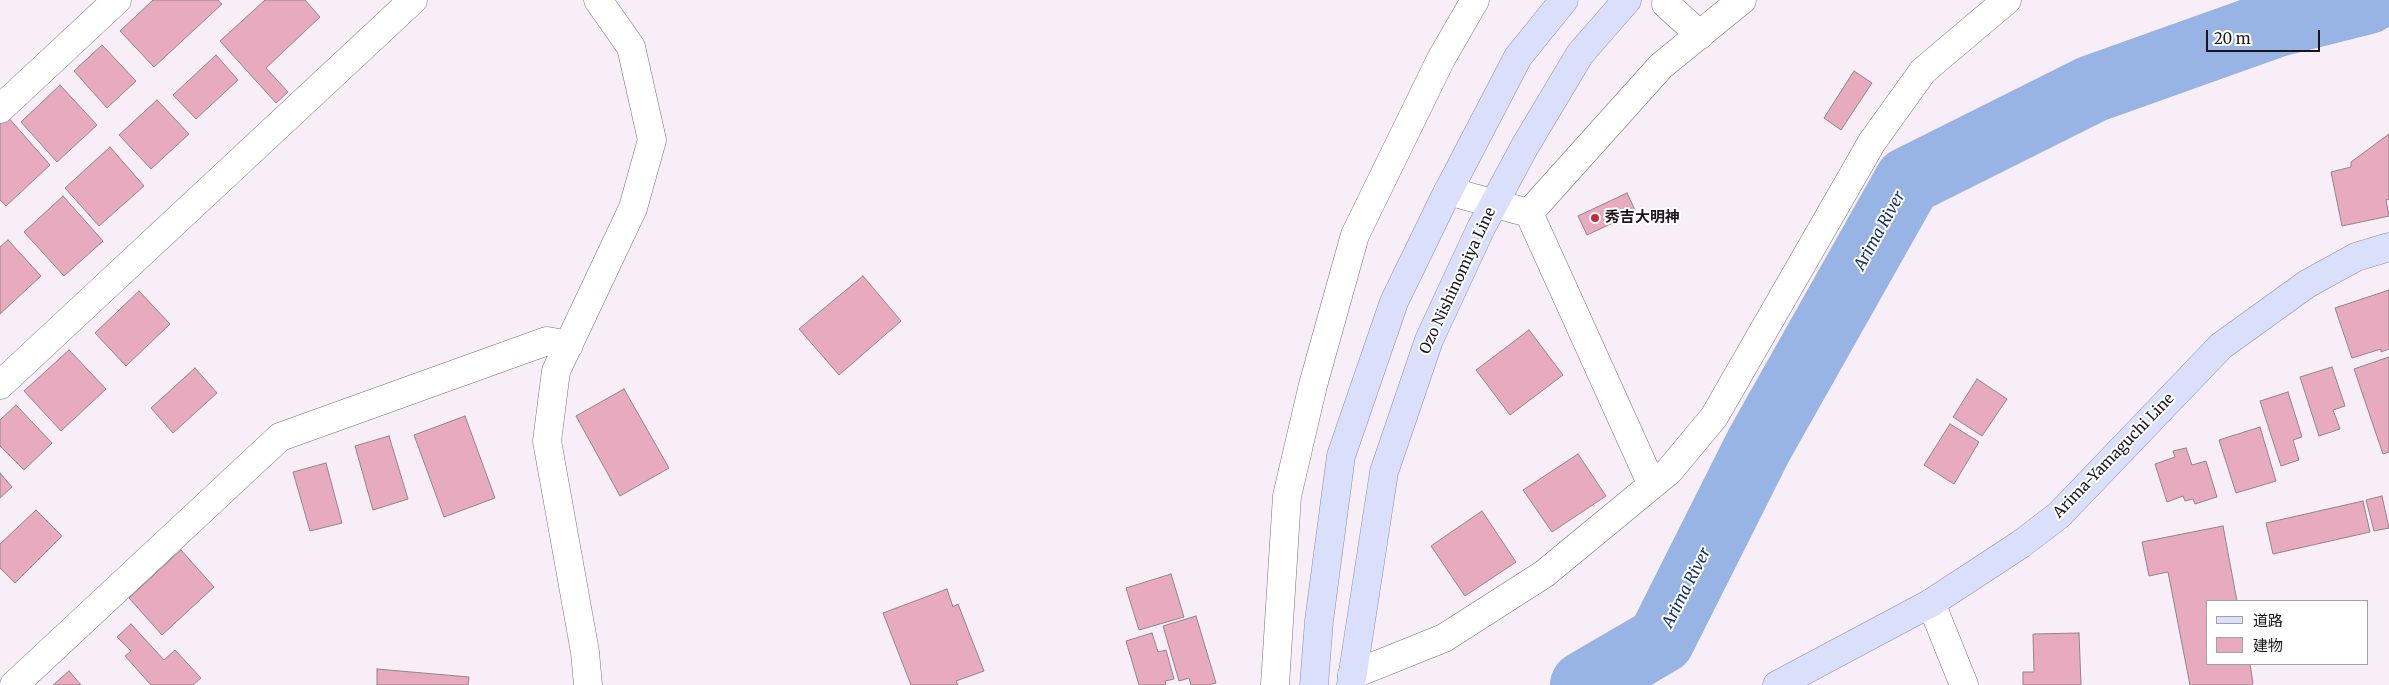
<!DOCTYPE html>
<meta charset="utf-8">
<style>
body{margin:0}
#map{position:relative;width:2389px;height:685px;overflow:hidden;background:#f8eef7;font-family:Merriweather,"Noto Sans JP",serif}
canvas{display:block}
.legend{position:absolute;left:2206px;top:600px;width:162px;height:65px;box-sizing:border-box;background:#fff;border:1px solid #a3a2a3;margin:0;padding:6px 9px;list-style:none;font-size:15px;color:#1a171a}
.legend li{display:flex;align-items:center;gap:10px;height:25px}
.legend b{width:25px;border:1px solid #a3a2a3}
.scale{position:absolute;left:2206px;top:30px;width:114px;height:22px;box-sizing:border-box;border:2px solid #1a171a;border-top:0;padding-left:6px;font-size:15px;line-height:18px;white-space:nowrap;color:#1a171a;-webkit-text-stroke:4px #fff;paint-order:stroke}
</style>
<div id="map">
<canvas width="2389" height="685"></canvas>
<ul class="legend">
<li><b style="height:6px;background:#dae0fb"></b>道路</li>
<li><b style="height:14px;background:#e8aabe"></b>建物</li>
</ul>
<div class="scale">20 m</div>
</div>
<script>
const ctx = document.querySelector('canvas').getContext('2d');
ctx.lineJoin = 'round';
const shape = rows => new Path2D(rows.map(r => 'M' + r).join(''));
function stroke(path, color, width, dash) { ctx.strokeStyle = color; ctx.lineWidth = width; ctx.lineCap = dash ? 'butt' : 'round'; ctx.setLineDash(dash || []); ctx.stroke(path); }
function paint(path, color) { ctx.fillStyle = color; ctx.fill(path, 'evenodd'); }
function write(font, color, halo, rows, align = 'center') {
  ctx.font = font + ' Merriweather,"Noto Sans JP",serif'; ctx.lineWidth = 4; ctx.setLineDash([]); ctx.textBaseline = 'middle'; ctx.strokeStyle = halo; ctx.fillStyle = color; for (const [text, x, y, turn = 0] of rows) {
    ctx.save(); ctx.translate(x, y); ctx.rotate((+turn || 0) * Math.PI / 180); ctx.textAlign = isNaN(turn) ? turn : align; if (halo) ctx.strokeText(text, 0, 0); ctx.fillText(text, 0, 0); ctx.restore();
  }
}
const river = shape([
 [1584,685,1661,640,1759,445,1908,181,2092,89,2277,23,2368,0]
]);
const building = shape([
 [153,0,218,0,222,4,154,67,120,31,153,0],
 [265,0,305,0,320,17,266,68,288,92,276,103,220,41,265,0],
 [102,45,136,81,107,108,74,71,102,45],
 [216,55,238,80,196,119,173,95,216,55],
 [1854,71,1872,83,1841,130,1824,118,1854,71],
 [60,85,97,125,57,162,21,122,60,85],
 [157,100,189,134,151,169,119,135,157,100],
 [7,116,50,165,6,206,0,200,0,123,7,116],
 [2389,134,2389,199,2386,200,2389,216,2342,226,2331,172,2351,167,2351,162,2389,134],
 [110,147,144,186,99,226,65,188,110,147],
 [1627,193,1636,212,1587,235,1578,216,1627,193],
 [63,196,103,241,64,276,24,232,63,196],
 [8,240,41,276,0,314,0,247,8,240],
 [863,276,901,321,839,375,799,329,863,276],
 [2389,290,2389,349,2381,352,2381,349,2352,358,2335,308,2389,290],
 [139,291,170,324,126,366,95,333,139,291],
 [1529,330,1563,375,1510,415,1476,370,1529,330],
 [69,350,106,389,61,431,24,391,69,350],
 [2389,357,2389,452,2383,454,2354,369,2389,357],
 [2332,367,2345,406,2333,410,2340,429,2319,436,2300,377,2332,367],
 [195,368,217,393,173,433,151,408,195,368],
 [1977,379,2007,399,1982,436,1953,417,1977,379],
 [624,389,669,468,620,496,576,416,624,389],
 [2288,392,2302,437,2293,440,2299,460,2281,466,2260,401,2288,392],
 [16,405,52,443,24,470,0,446,0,420,16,405],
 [465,416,495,498,444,517,414,435,465,416],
 [1950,424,1979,442,1954,484,1924,465,1950,424],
 [2260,427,2276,481,2236,493,2219,440,2260,427],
 [389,436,408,499,373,510,355,446,389,436],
 [2186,448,2192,465,2206,461,2217,497,2195,504,2193,499,2185,501,2183,496,2167,502,2155,464,2175,457,2173,451,2186,448],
 [1578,454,1606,496,1552,532,1523,490,1578,454],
 [326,463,342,523,310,531,293,472,326,463],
 [0,473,12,487,0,498,0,473],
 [2382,496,2389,528,2374,531,2366,500,2382,496],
 [2363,501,2370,532,2273,554,2266,523,2363,501],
 [36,510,62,536,15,583,0,568,0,544,36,510],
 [1482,511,1516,562,1465,596,1431,546,1482,511],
 [2223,526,2237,601,2208,601,2208,664,2250,664,2253,683,2252,685,2190,685,2168,572,2149,576,2142,542,2223,526],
 [181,550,214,587,162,635,129,598,181,550],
 [1171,574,1184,617,1139,630,1126,588,1171,574],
 [947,589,953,607,958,604,984,671,956,681,958,685,911,685,883,613,947,589],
 [1196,616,1216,683,1208,685,1191,685,1189,678,1179,681,1163,626,1196,616],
 [131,624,164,660,175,650,201,678,193,685,151,685,125,656,131,651,117,637,131,624],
 [1152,633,1158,652,1166,650,1174,679,1165,681,1166,685,1139,685,1126,641,1152,633],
 [2079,633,2081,685,2023,685,2023,672,2034,672,2033,634,2079,633],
 [377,669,469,677,468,685,377,685,377,669],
 [69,671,81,685,53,685,69,671]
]);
const minor = shape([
 [1666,4,1700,35],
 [0,109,117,0],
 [1448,191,1529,213,1652,485],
 [1529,213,1661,66,1742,0],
 [0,385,413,0],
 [1352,675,1444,638,1544,574,1669,471,1714,417,1872,142,1923,71,2007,0],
 [14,685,280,437,547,341,569,345],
 [588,685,585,652,547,441,556,371,633,208,652,140,631,47,598,0],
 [1275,685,1287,496,1313,385,1355,235,1441,59,1475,0]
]);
const tertiary = shape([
 [1931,603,1964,685]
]);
const primary = shape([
 [1314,685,1319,621,1341,456,1394,302,1443,201,1518,57,1564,0],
 [1351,685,1384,472,1429,340,1481,228,1525,146,1580,54,1627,0],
 [1777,685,1931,603,2021,544,2059,515,2221,346,2307,284,2356,257,2389,247]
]);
const markers = [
 [1595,218,5,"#be2e35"]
];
const poiNames = [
 ["秀吉大明神",1605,218]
];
const streetNames = [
 ["Ozo Nishinomiya Line",1458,281,-65],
 ["Arima-Yamaguchi Line",2114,456,-46]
];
const waterNames = [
 ["Arima River",1880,231,-61],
 ["Arima River",1687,588,-63]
];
stroke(river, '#98b4e4', 68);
paint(building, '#e8aabe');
stroke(building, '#928589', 1);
stroke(minor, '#797078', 29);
stroke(tertiary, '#797078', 29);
stroke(primary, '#878dab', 29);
stroke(minor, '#fff', 28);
stroke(tertiary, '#fff', 28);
stroke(primary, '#dae0fb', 28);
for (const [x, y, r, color] of markers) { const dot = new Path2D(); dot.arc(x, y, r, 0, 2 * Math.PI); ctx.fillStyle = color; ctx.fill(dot); stroke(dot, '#fff', 2); }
write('bold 15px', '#1a171a', '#fff', poiNames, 'left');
write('15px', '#1a171a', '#fff', streetNames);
write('italic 16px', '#113069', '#fff', waterNames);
</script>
